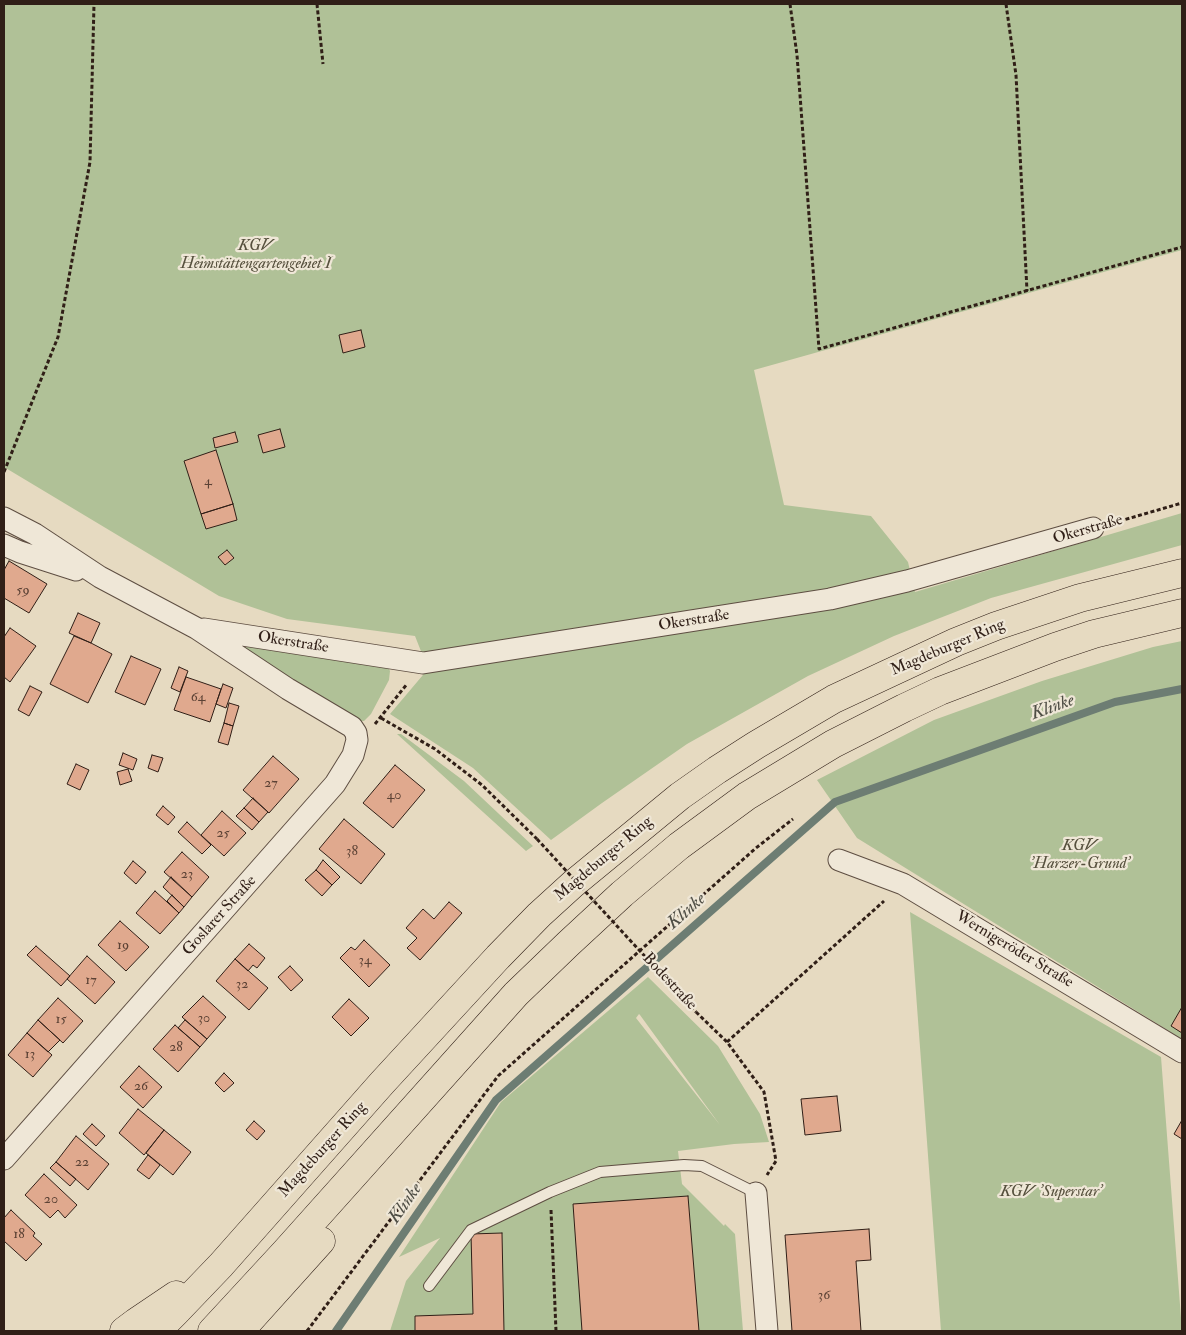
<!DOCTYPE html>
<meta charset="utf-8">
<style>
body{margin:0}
#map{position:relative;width:1186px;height:1335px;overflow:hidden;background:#e6dac1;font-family:"IM FELL Double Pica",serif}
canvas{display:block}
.frame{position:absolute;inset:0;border:5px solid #301f17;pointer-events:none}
</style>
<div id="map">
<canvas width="1186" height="1335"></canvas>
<div class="frame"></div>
</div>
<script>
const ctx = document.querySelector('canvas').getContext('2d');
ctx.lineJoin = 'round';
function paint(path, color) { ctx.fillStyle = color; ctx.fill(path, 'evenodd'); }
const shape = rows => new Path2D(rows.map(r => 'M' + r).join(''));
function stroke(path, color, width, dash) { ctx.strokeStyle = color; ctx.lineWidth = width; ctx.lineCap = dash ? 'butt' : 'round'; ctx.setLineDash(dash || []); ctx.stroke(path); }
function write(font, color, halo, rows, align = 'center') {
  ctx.font = font + ' "IM FELL Double Pica",serif'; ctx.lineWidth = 4.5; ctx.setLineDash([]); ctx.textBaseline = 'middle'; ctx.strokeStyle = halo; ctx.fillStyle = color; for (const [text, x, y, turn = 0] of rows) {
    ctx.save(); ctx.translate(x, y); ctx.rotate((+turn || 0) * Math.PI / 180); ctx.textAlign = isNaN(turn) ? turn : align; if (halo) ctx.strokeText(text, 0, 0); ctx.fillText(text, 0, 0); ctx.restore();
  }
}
const green = shape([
 [4,4,1182,4,1182,250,754,370,784,505,871,516,908,562,915,592,1182,513,1182,545,991,598,894,636,808,676,687,744,602,803,551,840,473,768,390,714,428,669,415,636,287,619,219,596,4,467],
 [1182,641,1182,1039,857,838,817,780,934,720,1042,681,1153,647],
 [244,646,388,667,390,671,389,680,371,714,364,721,359,721,342,713,244,647],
 [397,734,401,734,464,781,533,846,526,851],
 [910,912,1161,1057,1182,1331,941,1331],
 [648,977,718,1046,760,1114,769,1142,734,1144,678,1151,682,1184,724,1226,725,1224,735,1234,743,1331,390,1331,406,1281,440,1238,399,1257,501,1102],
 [639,1014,640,1015,720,1125,636,1018]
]);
const stream = shape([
 [336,1331,496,1100,835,802,1115,702,1182,689]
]);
const building = shape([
 [361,330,365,347,343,353,339,335,361,330],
 [280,429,285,447,263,453,258,435,280,429],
 [235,432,238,442,215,448,213,438,235,432],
 [216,450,233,504,201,514,184,461,216,450],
 [233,504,237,520,206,529,201,514,233,504],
 [227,550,234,558,225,565,218,557,227,550],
 [9,561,47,584,29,613,4,598,4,570,9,561],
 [78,613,100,623,91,643,69,633,78,613],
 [10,628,36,646,10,682,4,677,4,637,10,628],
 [74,636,91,643,112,654,88,703,50,684,74,636],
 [131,656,161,669,145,705,115,692,131,656],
 [179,667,188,671,180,692,171,688,179,667],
 [186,677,221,689,210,722,174,710,186,677],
 [223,684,233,688,226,708,216,704,223,684],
 [30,686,42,692,29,716,18,710,30,686],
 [229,703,239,706,233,726,224,723,229,703],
 [224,723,233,726,228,745,218,742,224,723],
 [123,753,137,759,133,770,119,765,123,753],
 [152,755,163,758,158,772,148,768,152,755],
 [273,756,299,779,269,813,243,790,273,756],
 [76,764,89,770,80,790,67,784,76,764],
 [395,765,425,790,393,828,363,803,395,765],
 [128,769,132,781,120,785,117,772,128,769],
 [253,798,268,812,259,822,244,808,253,798],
 [163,806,175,817,168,825,156,815,163,806],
 [244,808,259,822,252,830,236,816,244,808],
 [222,811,246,833,224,856,201,835,222,811],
 [344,819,385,854,361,884,319,849,344,819],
 [187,822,211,845,202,854,178,832,187,822],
 [182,852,209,877,192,897,164,872,182,852],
 [323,860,340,877,332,885,316,870,323,860],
 [133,861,146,872,136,884,124,873,133,861],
 [316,870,332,885,322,896,305,880,316,870],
 [171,877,192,897,184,907,163,887,171,877],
 [155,891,179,913,160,934,136,913,155,891],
 [172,895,184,907,179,913,167,901,172,895],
 [449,902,462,913,420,960,407,948,417,938,406,928,423,909,434,919,449,902],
 [120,921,149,947,126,971,98,945,120,921],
 [364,940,390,965,369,987,340,958,351,947,355,950,364,940],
 [249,944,265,958,257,968,253,965,248,971,235,959,249,944],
 [36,946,70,976,61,986,27,955,36,946],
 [87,956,115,982,95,1004,67,979,87,956],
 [235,959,268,988,249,1010,216,981,235,959],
 [290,966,303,980,291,991,278,977,290,966],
 [203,996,226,1017,207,1039,182,1017,203,996],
 [58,998,83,1021,63,1043,38,1020,58,998],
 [349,999,369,1018,351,1036,332,1017,349,999],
 [1182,1007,1182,1033,1171,1026,1182,1007],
 [38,1020,60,1040,48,1052,27,1033,38,1020],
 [185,1020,207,1039,200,1047,178,1028,185,1020],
 [175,1025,200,1047,178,1072,153,1049,175,1025],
 [27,1033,52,1055,33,1077,8,1055,27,1033],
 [139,1066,162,1087,143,1108,120,1087,139,1066],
 [224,1073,234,1083,224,1092,215,1083,224,1073],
 [837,1096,841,1131,805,1135,801,1099,837,1096],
 [138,1109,164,1130,144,1155,119,1133,138,1109],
 [1182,1120,1182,1139,1174,1134,1182,1120],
 [254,1121,265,1131,257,1140,246,1130,254,1121],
 [92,1124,105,1136,96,1146,83,1134,92,1124],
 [164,1130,191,1152,173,1175,146,1153,164,1130],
 [76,1136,109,1164,88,1190,56,1162,76,1136],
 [148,1155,160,1165,149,1179,137,1170,148,1155],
 [56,1162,76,1179,70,1186,50,1168,56,1162],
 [44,1174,77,1205,65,1218,58,1210,50,1218,25,1195,44,1174],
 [688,1196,699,1331,582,1331,573,1204,688,1196],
 [11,1210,35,1233,33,1236,42,1244,26,1261,4,1241,4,1218,11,1210],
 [869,1229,871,1260,856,1261,861,1331,792,1331,785,1235,869,1229],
 [502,1233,504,1331,415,1331,415,1316,473,1314,471,1234,502,1233]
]);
const path = shape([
 [317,4,323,64],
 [790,4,797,55,819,349,1182,247],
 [1006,4,1016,75,1027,291],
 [4,472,58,337,90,162,94,4],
 [1113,523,1182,503],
 [381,718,435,749,482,785,537,839],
 [375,724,407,684],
 [696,1012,727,1042,764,1092,776,1161,767,1175],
 [727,1042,884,901],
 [551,1210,556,1331],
 [307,1331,498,1076,756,848,793,819]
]);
const lane = shape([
 [429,1286,471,1230,550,1192,600,1172,684,1165,702,1166,756,1193]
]);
const street = shape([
 [4,518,35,534,100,577,196,628,288,689,352,727,356,733,357,740,353,755,335,784,4,1159],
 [4,545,20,552,76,570],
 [204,629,423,663,830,599,907,581,1093,528],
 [839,860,903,884,1182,1052],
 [756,1193,767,1331]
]);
const highway = shape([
 [124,1331,136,1322,176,1295],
 [157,1331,175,1313,221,1265,382,1083,498,957,539,915,573,884,680,796,717,770,756,745,834,699,956,642,996,626,1080,598,1182,573],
 [212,1331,285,1252,516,994,568,944,622,894,679,846,747,796,833,744,904,708,940,691,1055,647,1094,634,1182,613],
 [240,1331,321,1241]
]);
const pathBridge = shape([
 [537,839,696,1012]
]);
const numberNames = [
 ["4",208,482],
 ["59",23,591],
 ["64",198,698],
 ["27",271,784],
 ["40",394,796],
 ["25",223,834],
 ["38",352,852],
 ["23",187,875],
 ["19",123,946],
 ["34",365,961],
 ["17",91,981],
 ["32",242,985],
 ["30",204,1019],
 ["15",61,1020],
 ["28",176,1048],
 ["13",30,1055],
 ["26",141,1087],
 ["22",82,1163],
 ["20",51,1200],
 ["18",19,1235],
 ["36",824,1296]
];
const parkNames = [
 ["KGV",256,247],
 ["Heimstättengartengebiet I",256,265],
 ["KGV",1080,847],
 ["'Harzer-Grund'",1080,865],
 ["KGV 'Superstar'",1051,1193]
];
const streetNames = [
 ["Okerstraße",1088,530,-16],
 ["Okerstraße",694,621,-9],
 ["Okerstraße",293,643,9],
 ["Magdeburger Ring",948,648,-23],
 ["Magdeburger Ring",604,859,-40],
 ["Goslarer Straße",220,916,-48],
 ["Wernigeröder Straße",1014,950,31],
 ["Bodestraße",669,982,47],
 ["Magdeburger Ring",323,1150,-48]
];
const waterNames = [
 ["Klinke",1053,708,-20],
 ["Klinke",687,912,-41],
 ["Klinke",406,1204,-55]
];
paint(green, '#b0c197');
stroke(stream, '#6d7d73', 8);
paint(building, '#e0a98e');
stroke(building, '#301f17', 1);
stroke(lane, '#5e4e42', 12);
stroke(street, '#5e4e42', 23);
stroke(highway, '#301f17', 29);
stroke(path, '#301f17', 3, [4, 2.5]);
stroke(lane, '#efe7d7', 10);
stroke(street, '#efe7d7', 21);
stroke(highway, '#e6dac1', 28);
stroke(pathBridge, '#301f17', 3, [4, 2.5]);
write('14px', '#5c4235', null, numberNames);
write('italic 16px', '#56503d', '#efe7d7', parkNames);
write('16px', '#301f17', '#efe7d7', streetNames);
write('italic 18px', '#4f4e45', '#efe7d7', waterNames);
</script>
